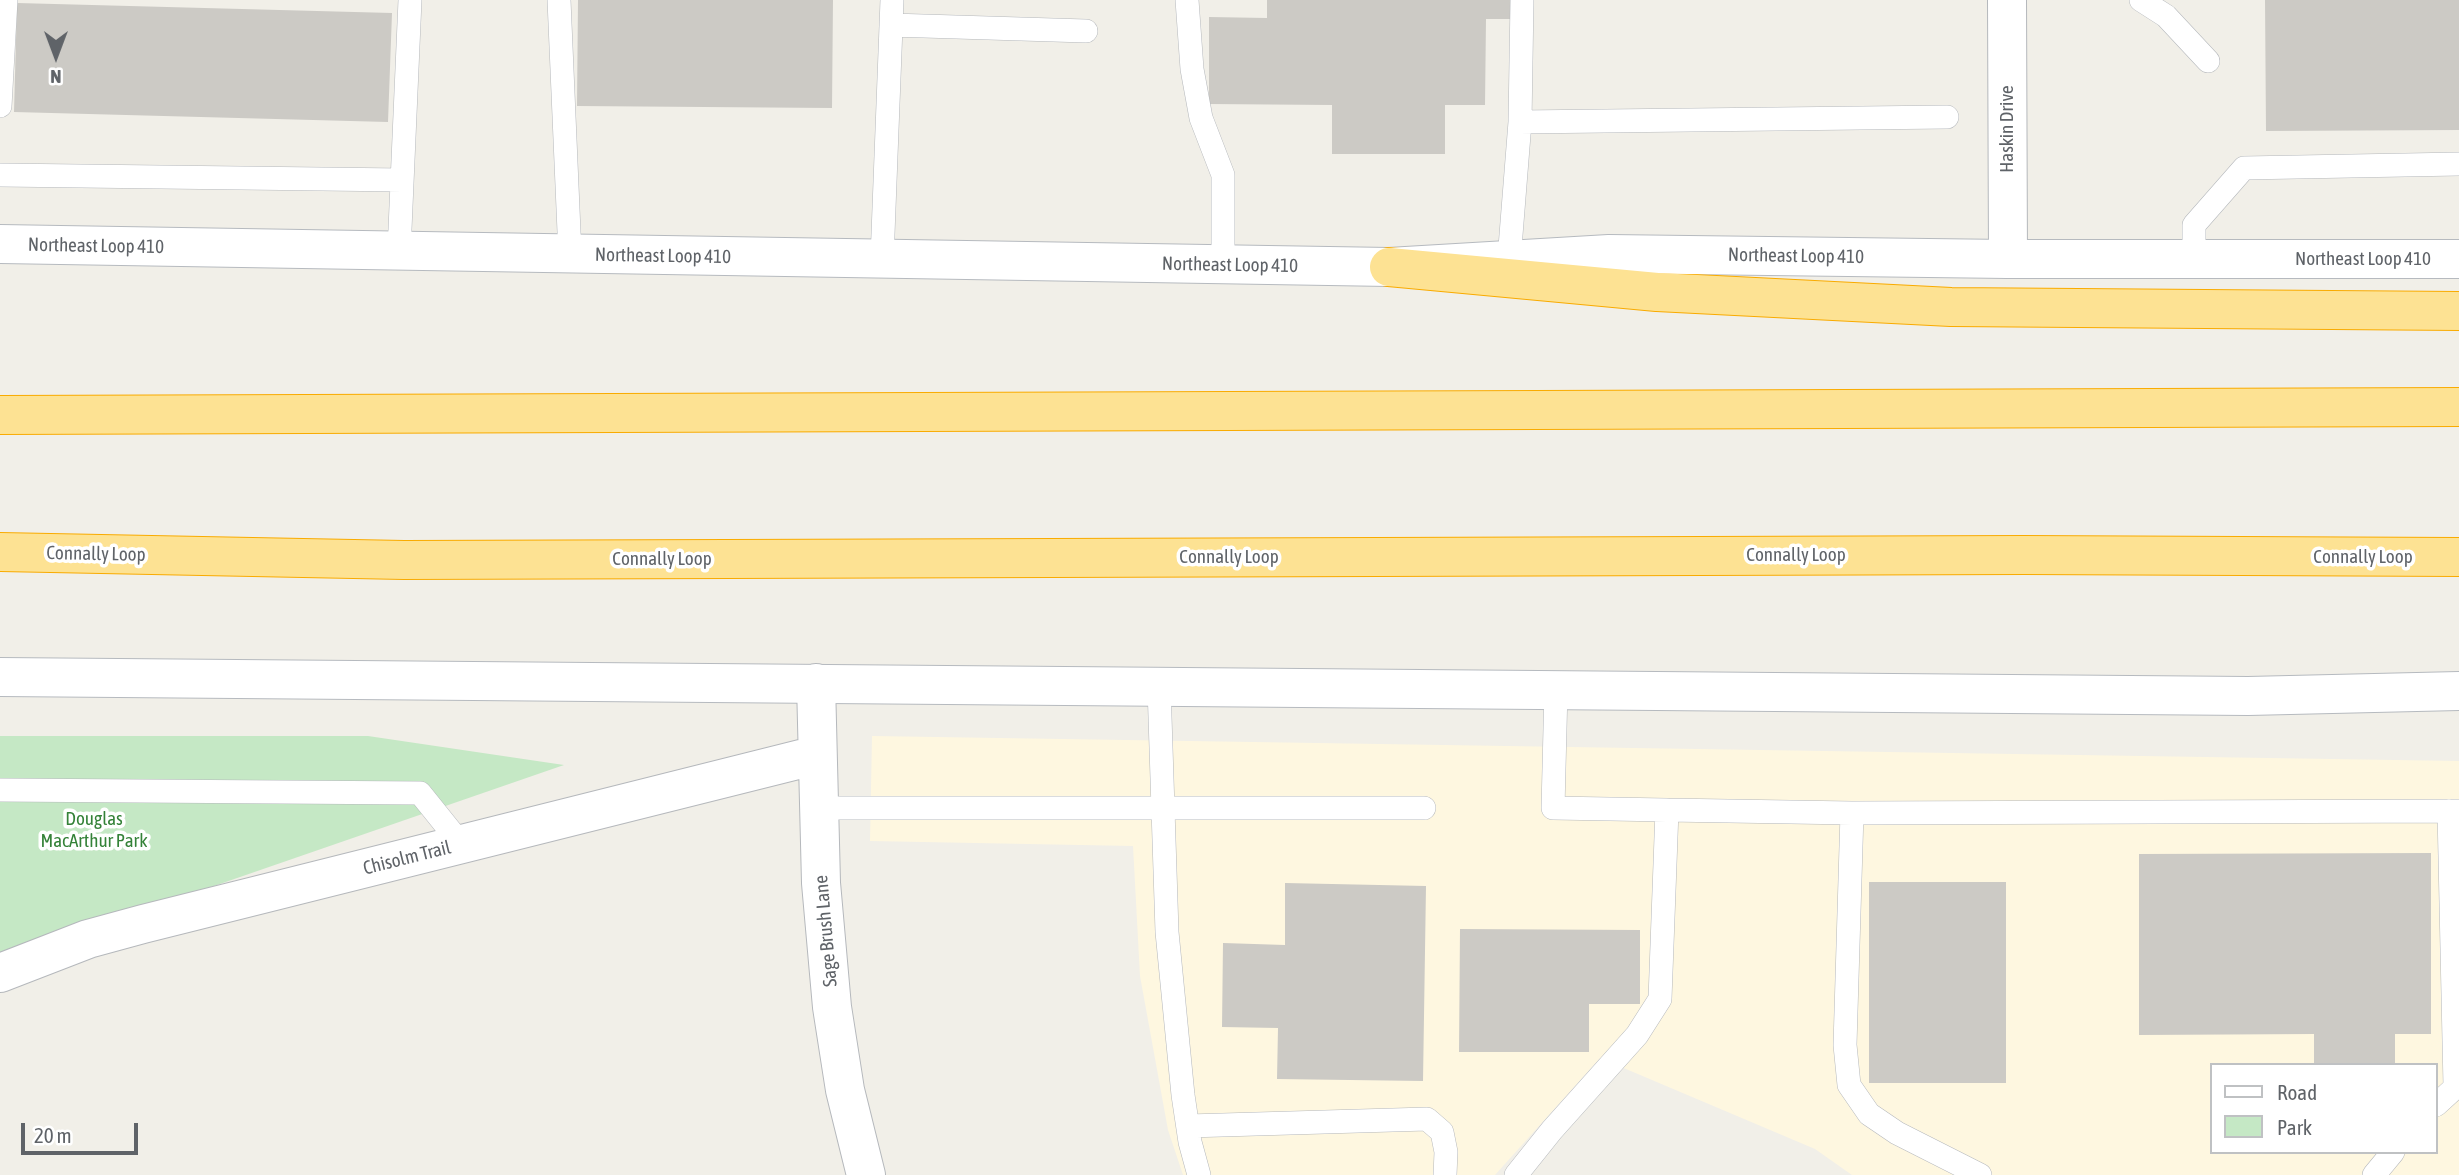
<!DOCTYPE html>
<style>
body{margin:0}
#map{position:relative;width:2459px;height:1175px;overflow:hidden;background:#f1efe8;font-family:"Asap Condensed",sans-serif}
canvas{display:block}
.legend{position:absolute;left:2210px;top:1063px;width:228px;height:91px;box-sizing:border-box;background:#fff;border:2px solid #bfc1c3;margin:0;padding:9px 12px;list-style:none;font-size:21px;color:#5f6368}
.legend li{display:flex;align-items:center;gap:14px;height:35px}
.legend b{width:35px;border:2px solid #bfc1c3}
.north{position:absolute;left:21px;top:21px;width:70px;height:70px;-webkit-text-stroke:5px #fff;paint-order:stroke;rotate:180deg;font-size:19px;font-weight:700;line-height:28px;text-align:center;color:#5f6368}
.north::after{content:'';display:block;margin:auto;width:24px;height:32px;background:#5f6368;clip-path:polygon(50% 0,100% 100%,50% 72%,0 100%)}
.scale{position:absolute;left:21px;top:1123px;width:117px;height:32px;box-sizing:border-box;border:4px solid #5f6368;border-top:0;padding-left:9px;font-size:21px;line-height:24px;white-space:nowrap;color:#5f6368;-webkit-text-stroke:5px #fff;paint-order:stroke}
</style>
<div id="map">
<canvas width="2459" height="1175"></canvas>
<ul class="legend">
<li><b style="height:9px;background:#fff"></b>Road</li>
<li><b style="height:19px;background:#c5e8c5"></b>Park</li>
</ul>
<div class="north">N</div>
<div class="scale">20 m</div>
</div>
<script>
const ctx = document.querySelector('canvas').getContext('2d');
ctx.lineJoin = 'round';
function paint(path, color) { ctx.fillStyle = color; ctx.fill(path, 'evenodd'); }
const shape = rows => new Path2D(rows.map(r => 'M' + r).join(''));
function stroke(path, color, width, dash) { ctx.strokeStyle = color; ctx.lineWidth = width; ctx.lineCap = dash ? 'butt' : 'round'; ctx.setLineDash(dash || []); ctx.stroke(path); }
function write(font, color, halo, rows, align = 'center') {
  ctx.font = font + ' "Asap Condensed",sans-serif'; ctx.lineWidth = 7; ctx.setLineDash([]); ctx.textBaseline = 'middle'; ctx.strokeStyle = halo; ctx.fillStyle = color; for (const [text, x, y, turn = 0] of rows) {
    ctx.save(); ctx.translate(x, y); ctx.rotate((+turn || 0) * Math.PI / 180); ctx.textAlign = isNaN(turn) ? turn : align; if (halo) ctx.strokeText(text, 0, 0); ctx.fillText(text, 0, 0); ctx.restore();
  }
}
const commercial = shape([
 [872,736,2459,761,2459,1175,1852,1175,1815,1149,1600,1058,1495,1175,1183,1175,1168,1130,1140,976,1133,846,870,841],
 [2212,1065,2436,1065,2436,1152,2212,1152]
]);
const green = shape([
 [0,736,368,736,564,765,0,960]
]);
const building = shape([
 [578,0,833,0,832,108,577,106],
 [1267,0,1515,0,1515,19,1486,19,1485,105,1445,105,1445,154,1332,154,1332,105,1209,104,1209,17,1267,18],
 [2265,0,2459,0,2459,130,2266,131],
 [17,3,392,13,388,122,14,112],
 [2431,853,2431,1034,2395,1034,2395,1065,2314,1065,2314,1034,2139,1035,2139,854],
 [1869,882,2006,882,2006,1083,1869,1083],
 [1285,883,1426,886,1423,1081,1277,1079,1278,1028,1222,1027,1223,943,1285,945],
 [1460,929,1640,930,1640,1004,1589,1004,1589,1052,1459,1052]
]);
const service = shape([
 [559,0,570,255],
 [1187,0,1192,69,1201,118,1223,175,1223,265],
 [2141,0,2166,16,2208,61],
 [891,25,1086,31],
 [0,106,6,0],
 [1520,122,1947,117],
 [0,175,402,180],
 [399,252,410,0],
 [2194,259,2194,225,2244,168,2459,164],
 [882,260,892,0],
 [1509,260,1520,122,1522,0],
 [1159,686,1167,932,1183,1095,1190,1142,1199,1175],
 [1556,689,1553,808,1667,810],
 [0,790,420,793,461,844],
 [819,808,1424,808],
 [2449,811,2455,1086],
 [1852,813,1845,1045,1849,1085,1869,1114,1897,1133,1980,1175],
 [2436,1105,2459,1084],
 [1188,1126,1427,1119,1442,1132,1446,1152,1445,1175],
 [1516,1175,1552,1130,1637,1035,1660,999,1667,810,1852,813,2459,811],
 [2374,1175,2393,1152]
]);
const minor = shape([
 [2007,0,2008,259],
 [816,683,821,883,832,1007,845,1090,866,1175],
 [0,973,88,939,143,924,817,755]
]);
const secondary = shape([
 [0,244,1389,267,1609,254,2008,259,2459,259],
 [0,677,2248,696,2459,691]
]);
const motorway = shape([
 [1389,267,1657,292,1951,307,2459,311],
 [0,415,2459,407],
 [0,552,404,560,2024,555,2459,557]
]);
const streetNames = [
 ["Haskin Drive",2007,129,-90],
 ["Northeast Loop 410",96,246,1],
 ["Northeast Loop 410",663,256,1],
 ["Northeast Loop 410",1796,256,1],
 ["Northeast Loop 410",2363,259],
 ["Northeast Loop 410",1230,265,1],
 ["Connally Loop",96,554,1],
 ["Connally Loop",1796,555],
 ["Connally Loop",1229,557],
 ["Connally Loop",2363,557],
 ["Connally Loop",662,559],
 ["Chisolm Trail",407,858,-14],
 ["Sage Brush Lane",826,931,-95]
];
const parkNames = [
 ["Douglas",94,819],
 ["MacArthur Park",94,841]
];
paint(commercial, '#fef7e0');
paint(green, '#c5e8c5');
paint(building, '#cccac5');
stroke(service, '#b5b8bc', 24);
stroke(minor, '#b5b8bc', 40);
stroke(secondary, '#b6babf', 40);
stroke(motorway, '#f9ab00', 40);
stroke(service, '#fff', 23);
stroke(minor, '#fff', 38);
stroke(secondary, '#fff', 38);
stroke(motorway, '#fde293', 38);
write('19px', '#5f6368', '#fff', streetNames);
write('19px', '#348238', '#fff', parkNames);
</script>
